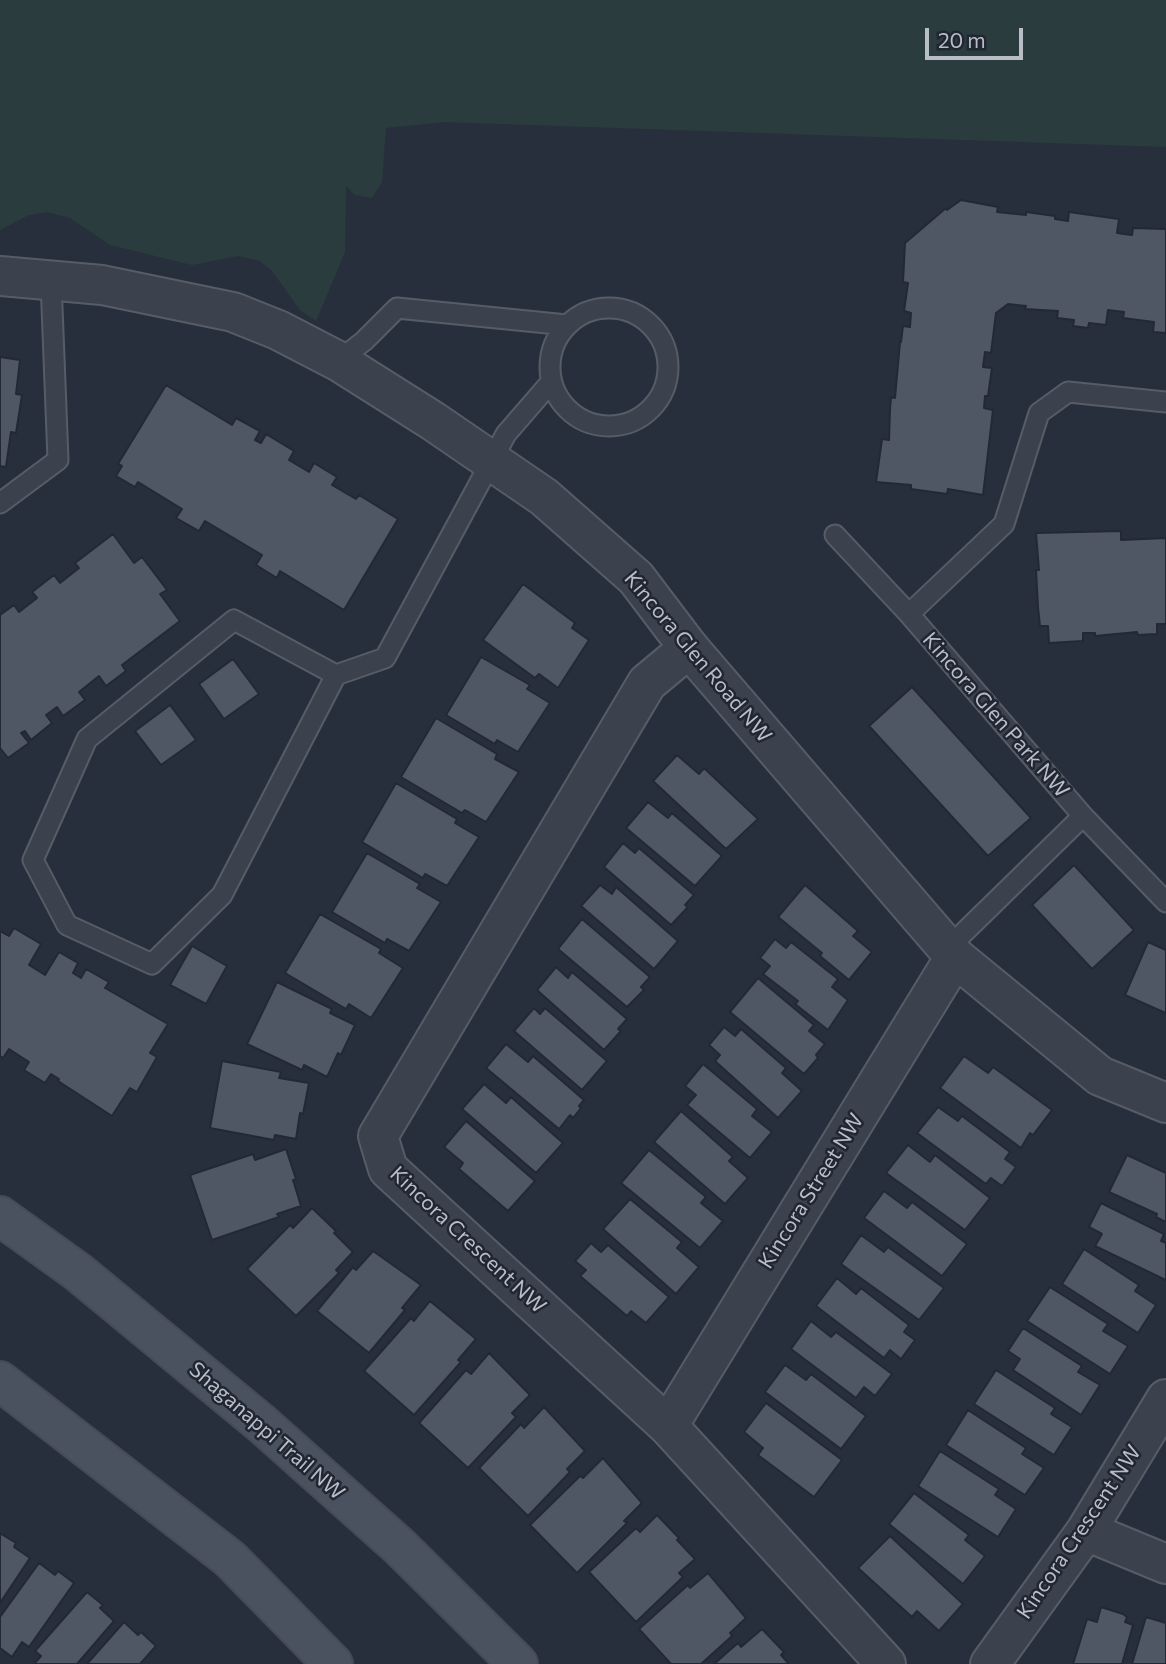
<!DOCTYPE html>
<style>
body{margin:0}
#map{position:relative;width:1166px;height:1664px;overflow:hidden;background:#282f3c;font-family:Commissioner,sans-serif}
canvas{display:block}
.scale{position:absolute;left:925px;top:28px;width:98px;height:32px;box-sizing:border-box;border:4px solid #b8bdc7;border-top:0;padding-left:9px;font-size:21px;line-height:24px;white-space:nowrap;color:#b8bdc7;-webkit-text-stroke:5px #212732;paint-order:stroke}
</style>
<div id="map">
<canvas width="1166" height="1664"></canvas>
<div class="scale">20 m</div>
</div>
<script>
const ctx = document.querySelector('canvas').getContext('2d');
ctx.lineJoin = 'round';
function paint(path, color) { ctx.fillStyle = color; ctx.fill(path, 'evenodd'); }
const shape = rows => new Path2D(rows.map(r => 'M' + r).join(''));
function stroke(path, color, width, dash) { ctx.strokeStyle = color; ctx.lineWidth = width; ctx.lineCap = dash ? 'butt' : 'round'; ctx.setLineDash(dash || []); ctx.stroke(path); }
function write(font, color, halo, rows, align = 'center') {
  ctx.font = font + ' Commissioner,sans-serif'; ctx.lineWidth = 5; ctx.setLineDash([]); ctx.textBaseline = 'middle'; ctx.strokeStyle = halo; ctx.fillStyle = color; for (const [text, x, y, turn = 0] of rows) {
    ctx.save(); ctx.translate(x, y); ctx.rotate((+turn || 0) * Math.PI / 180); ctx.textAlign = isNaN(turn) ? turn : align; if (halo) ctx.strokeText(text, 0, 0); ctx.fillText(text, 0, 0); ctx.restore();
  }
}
const green = shape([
 [0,0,1166,0,1166,147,445,122,386,128,382,182,372,198,355,195,346,186,345,252,316,321,300,310,272,271,260,261,238,256,192,265,110,245,70,218,47,212,29,215,0,230]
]);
const building = shape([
 [961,200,998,207,997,212,1026,215,1026,212,1055,216,1055,219,1068,221,1069,212,1119,219,1117,233,1132,235,1133,228,1166,229,1166,333,1153,332,1154,322,1123,318,1124,312,1108,310,1106,325,1089,323,1088,328,1073,326,1074,320,1057,318,1058,311,1025,309,1026,306,1008,304,996,313,991,353,985,352,983,367,992,368,988,396,985,396,984,408,993,410,983,495,948,489,947,494,911,489,911,485,876,482,882,439,889,440,890,409,891,397,895,398,900,342,901,342,903,326,910,327,911,313,904,311,908,283,903,282,905,243,946,208,947,210,961,200],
 [0,357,20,360,16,394,22,395,16,433,11,432,6,467,0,466,0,357],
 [166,385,232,425,236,418,260,431,255,440,261,443,266,434,294,451,289,460,309,472,314,463,337,477,332,485,356,499,359,495,398,519,344,610,280,571,277,578,256,565,262,555,205,521,199,531,176,518,182,509,138,482,135,487,116,476,122,466,118,464,166,385],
 [1121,531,1121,540,1166,538,1166,624,1157,624,1157,634,1138,635,1137,632,1095,636,1095,633,1083,633,1083,641,1049,643,1048,626,1040,626,1038,607,1036,570,1039,570,1036,533,1121,531],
 [113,534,134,563,142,557,167,590,160,594,180,621,122,665,126,671,106,686,99,676,79,692,85,700,63,716,57,707,46,715,52,723,31,740,25,731,21,733,29,743,8,758,0,748,0,615,14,605,19,612,37,598,32,592,54,575,60,583,79,568,75,563,113,534],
 [523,584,575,623,572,628,589,640,558,688,539,674,535,678,483,640,523,584],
 [481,657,530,685,527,689,550,703,518,752,497,740,495,744,446,715,481,657],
 [233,659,259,694,224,719,199,684,233,659],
 [912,687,1031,818,988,856,869,726,912,687],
 [170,705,196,740,161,765,135,731,170,705],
 [436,718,497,754,495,759,519,772,486,822,465,810,462,813,401,777,436,718],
 [677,755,699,774,704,768,758,819,726,849,653,781,677,755],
 [396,783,457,819,455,823,479,837,447,886,425,874,423,878,362,842,396,783],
 [648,802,668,818,672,813,722,856,695,886,626,828,648,802],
 [623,843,635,853,639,848,694,895,685,905,688,907,671,925,604,867,623,843],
 [367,853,420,884,417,888,441,902,409,951,387,939,385,943,332,912,367,853],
 [1074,865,1134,930,1092,969,1032,905,1074,865],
 [600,885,612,894,616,887,678,941,654,969,581,906,600,885],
 [805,885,858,931,853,936,872,952,849,980,820,956,822,953,778,917,805,885],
 [320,914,381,949,379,953,403,968,371,1018,349,1004,346,1009,285,973,320,914],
 [582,919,650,977,641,987,644,990,627,1007,558,949,582,919],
 [14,928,41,944,29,965,45,975,59,952,78,963,73,973,81,978,86,969,109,982,105,988,168,1024,150,1053,157,1057,137,1092,130,1088,112,1116,58,1081,59,1079,51,1074,45,1083,24,1070,29,1062,9,1049,3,1058,0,1056,0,931,9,936,14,928],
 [775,939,786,948,791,942,838,979,832,987,848,1000,828,1030,795,1004,798,1001,763,974,770,966,760,958,775,939],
 [1148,942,1166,950,1166,1013,1125,995,1148,942],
 [192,946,227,966,206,1004,170,985,192,946],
 [556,967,568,978,572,972,627,1019,618,1029,621,1031,604,1050,537,990,556,967],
 [758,978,814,1025,809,1031,825,1044,816,1055,818,1058,804,1074,730,1012,758,978],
 [277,982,332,1009,330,1013,355,1025,341,1055,338,1053,327,1077,304,1065,302,1070,247,1044,277,982],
 [534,1008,540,1014,545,1008,607,1061,582,1090,514,1031,534,1008],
 [724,1027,735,1036,741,1029,786,1068,782,1073,802,1091,778,1118,715,1061,720,1055,709,1045,724,1027],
 [506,1044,528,1062,533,1056,584,1100,579,1106,581,1108,573,1118,570,1115,559,1129,486,1068,506,1044],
 [964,1056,988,1073,993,1067,1052,1110,1033,1135,1030,1133,1021,1148,940,1088,964,1056],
 [222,1061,281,1072,279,1078,309,1083,303,1114,300,1113,296,1139,275,1135,274,1140,210,1128,222,1061],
 [703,1064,757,1109,752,1116,772,1132,750,1158,687,1105,696,1095,685,1086,703,1064],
 [484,1084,506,1103,511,1097,563,1143,536,1173,462,1109,484,1084],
 [938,1107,958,1121,962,1116,1010,1152,1005,1159,1016,1167,1002,1186,991,1178,986,1184,917,1133,938,1107],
 [681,1111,733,1157,729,1161,748,1178,725,1204,654,1142,681,1111],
 [466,1121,535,1181,508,1211,459,1169,463,1163,444,1147,466,1121],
 [908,1145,930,1162,935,1155,990,1198,965,1230,886,1173,908,1145],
 [286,1149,296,1179,293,1180,301,1206,277,1214,279,1217,212,1240,190,1175,253,1154,255,1160,286,1149],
 [649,1150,706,1197,701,1203,723,1221,700,1248,621,1183,649,1150],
 [1127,1155,1166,1173,1166,1222,1156,1217,1157,1214,1109,1192,1127,1155],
 [884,1191,907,1208,912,1202,967,1244,942,1276,864,1218,884,1191],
 [630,1199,682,1242,677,1248,699,1267,676,1294,603,1229,630,1199],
 [1101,1203,1164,1234,1161,1241,1166,1243,1166,1280,1095,1246,1102,1234,1089,1227,1101,1203],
 [312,1208,336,1231,334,1233,353,1252,336,1270,339,1273,296,1316,247,1269,290,1225,293,1228,312,1208],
 [861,1235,884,1252,888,1247,944,1288,919,1320,841,1264,861,1235],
 [591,1243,601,1252,608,1245,669,1297,646,1323,631,1311,627,1316,580,1276,586,1270,575,1261,591,1243],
 [1084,1249,1139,1285,1135,1291,1156,1305,1138,1333,1062,1284,1084,1249],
 [373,1251,421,1285,402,1308,405,1310,369,1353,317,1311,353,1267,356,1270,373,1251],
 [837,1278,856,1294,861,1288,909,1325,904,1332,915,1340,901,1359,890,1350,884,1358,816,1306,837,1278],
 [1050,1287,1108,1324,1103,1331,1128,1346,1110,1374,1027,1321,1050,1287],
 [430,1301,476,1339,458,1360,461,1362,414,1415,364,1371,411,1318,414,1321,430,1301],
 [811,1321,831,1337,836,1332,892,1374,875,1396,864,1387,856,1398,791,1349,811,1321],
 [1023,1328,1082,1366,1078,1372,1100,1385,1081,1415,1013,1370,1020,1359,1008,1351,1023,1328],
 [489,1353,530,1395,512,1413,516,1417,468,1468,419,1423,466,1370,471,1374,489,1353],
 [785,1365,806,1380,811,1374,866,1416,841,1449,765,1392,785,1365],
 [996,1370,1055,1408,1051,1414,1072,1427,1054,1455,974,1404,996,1370],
 [766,1403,842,1460,814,1497,758,1455,763,1448,744,1432,766,1403],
 [544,1407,585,1451,567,1469,570,1472,528,1516,479,1468,521,1424,524,1428,544,1407],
 [968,1410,1026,1448,1022,1454,1044,1468,1025,1495,946,1445,968,1410],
 [940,1451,999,1489,995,1495,1016,1509,998,1537,918,1486,940,1451],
 [603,1458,642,1503,624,1521,627,1523,577,1573,530,1525,580,1476,583,1478,603,1458],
 [914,1493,969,1535,965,1540,985,1556,963,1584,889,1524,914,1493],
 [657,1515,679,1538,677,1540,695,1559,679,1573,683,1577,636,1622,589,1572,636,1528,640,1532,657,1515],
 [0,1533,16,1543,14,1547,30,1558,0,1603,0,1533],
 [890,1536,963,1604,939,1631,917,1611,912,1617,858,1568,890,1536],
 [39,1563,55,1575,58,1571,74,1583,29,1647,22,1642,12,1657,0,1648,0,1617,39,1563],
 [708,1573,746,1618,730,1633,732,1636,701,1664,671,1664,639,1629,688,1585,690,1588,708,1573],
 [87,1592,103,1605,100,1608,114,1621,77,1664,34,1664,41,1656,35,1651,87,1592],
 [1101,1607,1123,1614,1127,1617,1125,1622,1133,1625,1122,1664,1073,1664,1087,1619,1097,1622,1101,1607],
 [1146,1617,1166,1623,1166,1664,1132,1664,1146,1617],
 [124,1622,138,1635,141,1632,156,1646,140,1664,87,1664,124,1622],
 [762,1629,784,1652,781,1655,789,1664,714,1664,738,1643,741,1647,762,1629]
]);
const service = shape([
 '550 367a59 59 0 1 1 118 0a59 59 0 1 1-118 0Z',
 [338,361,364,341,397,308,567,325],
 [0,503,58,460,51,281],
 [835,535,909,614],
 [336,675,222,895,152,964,67,925,33,860,87,739,234,620,336,675,385,658,506,434,551,382],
 [1083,816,1166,902],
 [948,948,1083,816,909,614,1004,524,1039,413,1068,392,1166,402]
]);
const minor = shape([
 [689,648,647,683,378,1136,388,1169,668,1426,886,1664],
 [668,1426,955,957],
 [1086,1531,1166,1564],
 [990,1664,1086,1531,1166,1399]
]);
const tertiary = shape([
 [0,276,102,285,233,312,278,330,338,361,433,421,544,497,636,578,689,648,955,957,1100,1076,1166,1103]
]);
const secondary = shape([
 [0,1216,78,1272,262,1424,400,1547,518,1664],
 [0,1381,230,1559,333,1664]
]);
const streetNames = [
 ["Kincora Glen Road NW",698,657,50],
 ["Kincora Glen Park NW",996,715,49],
 ["Kincora Street NW",811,1191,-58],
 ["Kincora Crescent NW",468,1240,43],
 ["Shaganappi Trail NW",267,1431,41],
 ["Kincora Crescent NW",1079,1532,-56]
];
paint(green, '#2b3c3e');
paint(building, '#4f5765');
stroke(building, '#232934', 2);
stroke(service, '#575d67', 23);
stroke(minor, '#575d67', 42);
stroke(tertiary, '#575d67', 42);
stroke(secondary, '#454b56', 42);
stroke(service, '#3c424d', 19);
stroke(minor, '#3c424d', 38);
stroke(tertiary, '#3c424d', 38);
stroke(secondary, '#4a515f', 38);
write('21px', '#b8bdc7', '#212732', streetNames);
</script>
